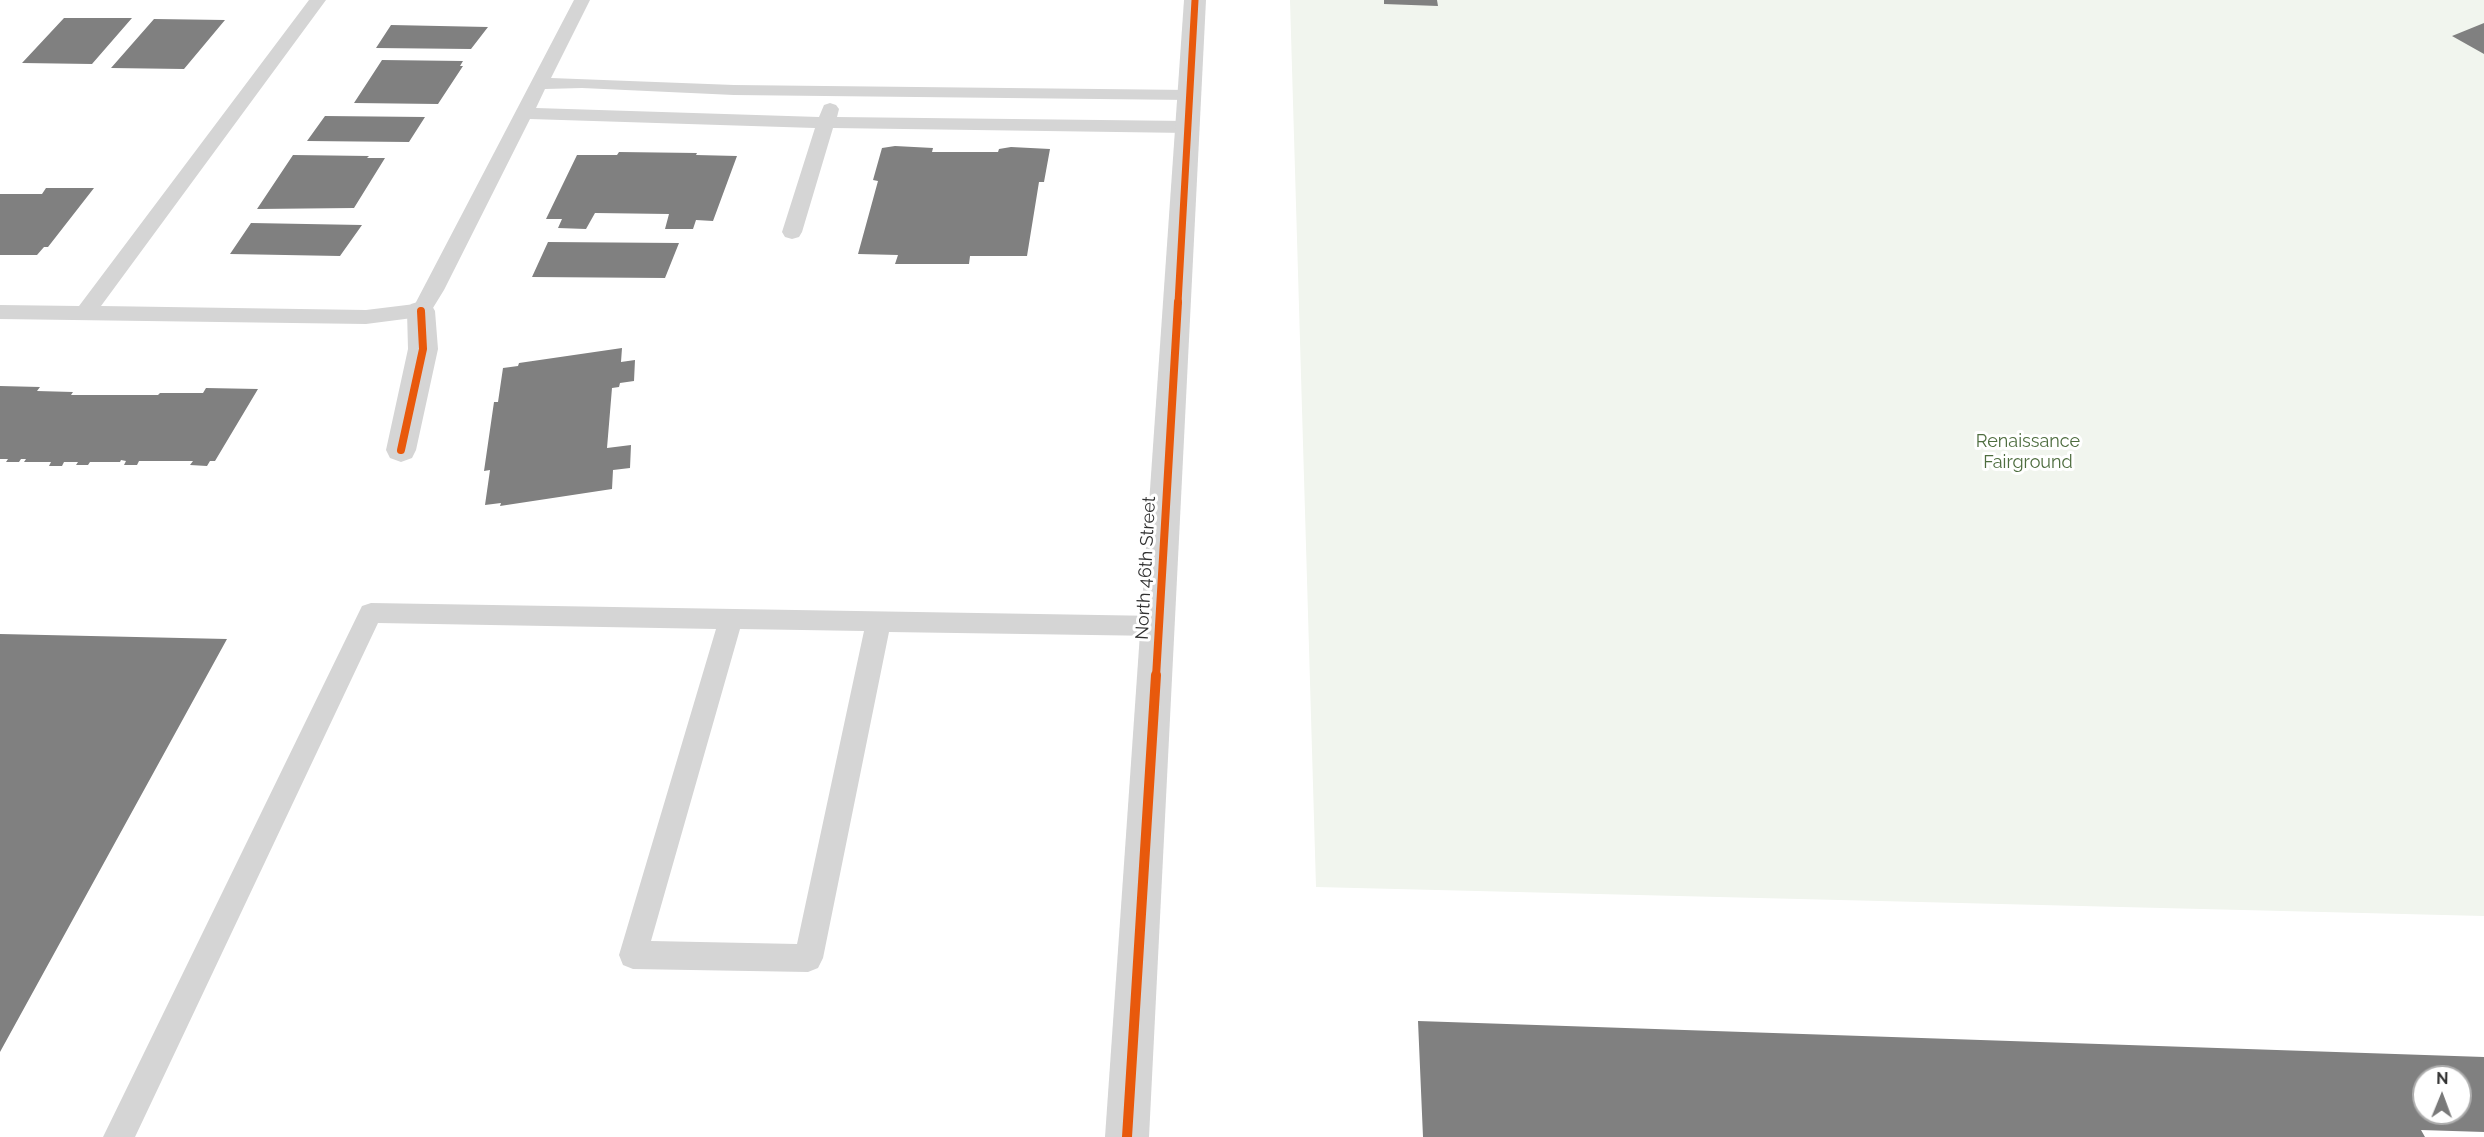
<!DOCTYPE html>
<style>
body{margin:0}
#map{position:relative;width:2484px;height:1137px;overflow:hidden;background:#fff;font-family:Raleway,sans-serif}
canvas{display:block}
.north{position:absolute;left:2412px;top:1065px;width:60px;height:60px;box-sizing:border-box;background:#fff;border:2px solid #adadad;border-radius:50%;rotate:1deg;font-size:16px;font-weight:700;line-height:24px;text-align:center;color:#313131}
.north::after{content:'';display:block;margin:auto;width:21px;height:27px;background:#797979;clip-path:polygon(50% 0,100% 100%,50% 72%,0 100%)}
</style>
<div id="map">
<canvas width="2484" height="1137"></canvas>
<div class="north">N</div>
</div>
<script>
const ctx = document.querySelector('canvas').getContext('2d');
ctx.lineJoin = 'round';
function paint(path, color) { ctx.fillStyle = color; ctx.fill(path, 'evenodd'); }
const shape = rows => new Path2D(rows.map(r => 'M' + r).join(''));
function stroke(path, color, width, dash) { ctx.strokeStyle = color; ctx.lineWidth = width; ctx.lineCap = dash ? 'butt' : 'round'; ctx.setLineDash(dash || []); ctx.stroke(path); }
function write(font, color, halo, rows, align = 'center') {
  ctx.font = font + ' Raleway,sans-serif'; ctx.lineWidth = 6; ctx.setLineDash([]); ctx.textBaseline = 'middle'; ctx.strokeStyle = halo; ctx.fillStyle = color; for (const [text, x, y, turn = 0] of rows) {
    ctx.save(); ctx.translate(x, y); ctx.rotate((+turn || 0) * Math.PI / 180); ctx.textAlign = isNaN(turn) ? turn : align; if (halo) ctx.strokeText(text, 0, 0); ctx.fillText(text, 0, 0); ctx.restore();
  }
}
const green = shape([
 [1290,0,2484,0,2484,916,1316,887]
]);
const building = shape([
 [1384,0,1437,0,1438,6,1384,4],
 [64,18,132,18,92,64,22,63],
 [154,19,225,20,184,69,111,68],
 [2484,23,2484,54,2452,36],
 [391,25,488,27,471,49,376,48],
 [382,60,463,61,460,66,463,66,438,104,354,103],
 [325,116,425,117,409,142,307,141],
 [895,146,933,148,932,152,998,152,999,149,1011,147,1050,149,1044,182,1039,182,1027,256,970,256,969,264,895,264,898,255,858,254,878,181,873,180,882,148],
 [619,152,697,153,696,155,737,156,713,221,696,220,693,229,665,229,669,214,595,213,586,229,558,228,562,219,546,219,577,155,617,155],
 [293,155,369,156,367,158,385,158,354,208,257,209],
 [46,188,94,188,48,247,44,247,37,255,0,255,0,194,42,194],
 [251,223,362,225,340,256,230,254],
 [548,242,679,243,665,278,532,277],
 [622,348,621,362,635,360,634,381,620,383,619,387,612,388,607,448,631,445,630,468,613,470,612,489,500,506,501,503,485,505,490,470,484,471,494,402,498,402,503,368,518,366,519,363],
 [0,386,40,387,37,391,73,392,71,395,158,395,160,393,203,393,206,388,258,389,215,461,210,461,207,466,190,465,193,461,139,461,137,465,124,465,126,461,121,460,120,462,90,462,88,465,76,465,78,462,64,462,62,466,49,466,51,462,24,462,26,459,21,459,19,462,6,462,8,459,0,459],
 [0,634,227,639,0,1052],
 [1418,1021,2484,1057,2484,1132,2421,1130,2425,1137,1423,1137],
 [2424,1077,2460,1077,2460,1113,2424,1113]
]);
const service = shape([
 [309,0,326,0,101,306,366,310,415,304,574,0,590,0,551,78,734,85,1190,90,1196,91,1199,95,1196,99,1190,100,734,95,582,88,545,89,536,108,819,117,824,105,830,103,836,105,839,109,837,117,1188,121,1194,123,1197,127,1194,131,1188,133,833,128,802,232,799,237,792,239,785,237,782,232,815,128,530,119,444,290,428,316,366,324,0,319,0,305,79,306,309,0],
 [371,603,1159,616,1168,619,1171,626,1168,633,1159,636,889,632,823,958,818,968,808,972,633,969,623,965,619,955,716,629,378,623,135,1137,103,1137,362,606,371,603],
 [740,629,864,631,797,944,651,941,740,629]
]);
const minor = shape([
 [421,301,431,304,435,311,438,349,416,450,412,458,401,462,390,458,386,450,408,349,407,311,411,304,421,301]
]);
const tertiary = shape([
 [1184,0,1206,0,1149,1137,1105,1137,1184,0]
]);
const cyclewayFar2 = shape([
 [1178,303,1195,0]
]);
const cyclewayFar1 = shape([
 [401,450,423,349,421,311],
 [1156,677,1178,302]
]);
const cycleway = shape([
 [1127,1137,1156,675]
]);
const parkNames = [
 ["Renaissance",2028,442],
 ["Fairground",2028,463]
];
const streetNames = [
 ["North 46th Street",1146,568,-87]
];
paint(green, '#f1f5ee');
paint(building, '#808080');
paint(service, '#d5d5d5');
paint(minor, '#d5d5d5');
paint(tertiary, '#d5d5d5');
stroke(cyclewayFar2, '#e8590c', 7);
stroke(cyclewayFar1, '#e8590c', 8);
stroke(cycleway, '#e8590c', 10);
write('18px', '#4e6d3f', '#fff', parkNames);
write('18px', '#313131', '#fff', streetNames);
</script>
